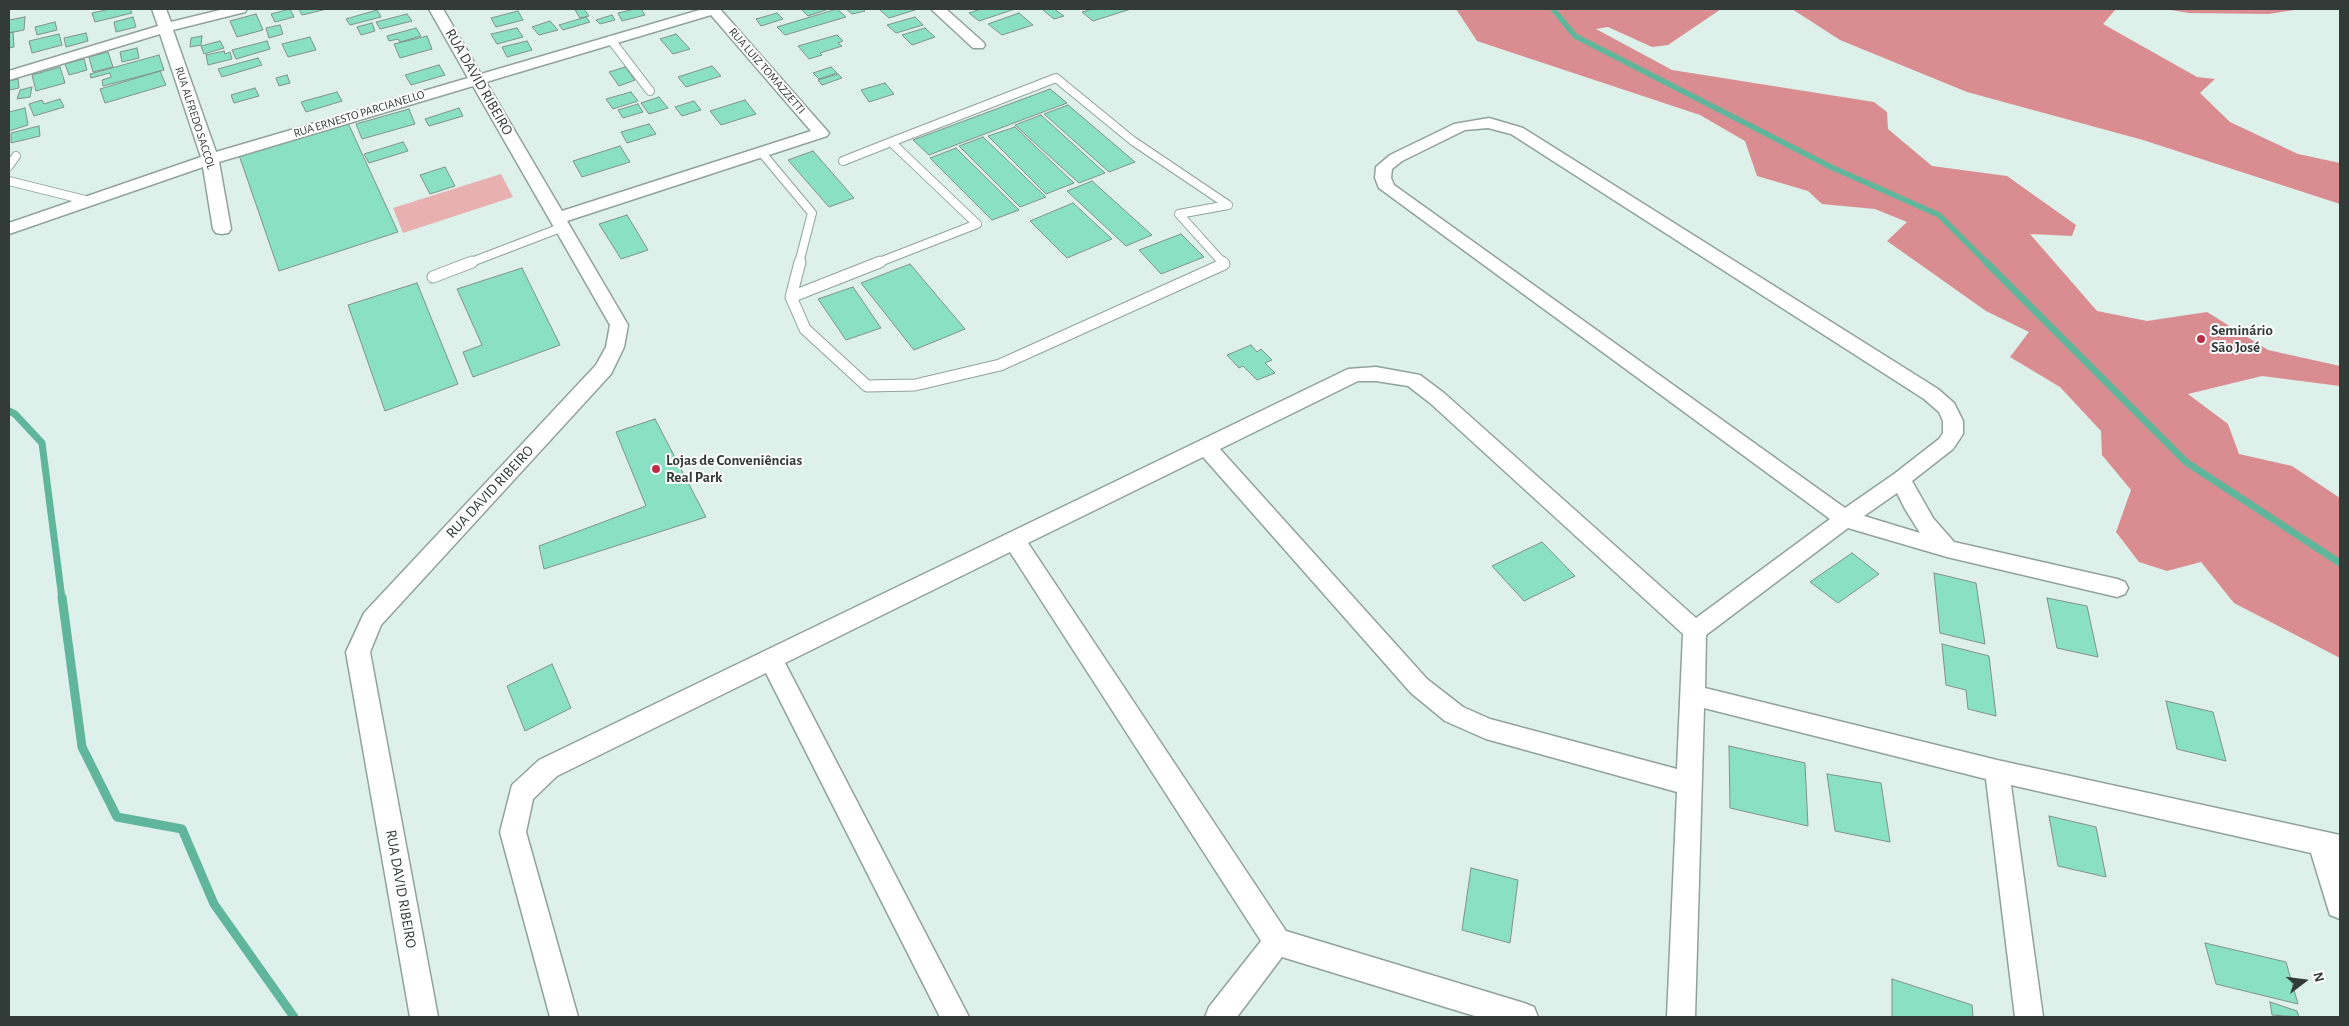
<!DOCTYPE html>
<meta charset="utf-8">
<style>
body{margin:0}
#map{position:relative;width:2349px;height:1026px;overflow:hidden;background:#ddf0e9;font-family:"Alegreya Sans",sans-serif}
canvas{display:block}
.frame{position:absolute;inset:0;border:10px solid #333b38;pointer-events:none}
.north{position:absolute;left:2279px;top:956px;width:50px;height:50px;-webkit-text-stroke:4px #fff;paint-order:stroke;rotate:75deg;font-size:14px;font-weight:700;line-height:20px;text-align:center;color:#333b38}
.north::after{content:'';display:block;margin:auto;width:18px;height:22px;background:#333b38;clip-path:polygon(50% 0,100% 100%,50% 72%,0 100%)}
</style>
<div id="map">
<canvas width="2349" height="1026"></canvas>
<div class="frame"></div>
<div class="north">N</div>
</div>
<script>
const ctx = document.querySelector('canvas').getContext('2d');
ctx.lineJoin = 'round';
function paint(path, color) { ctx.fillStyle = color; ctx.fill(path, 'evenodd'); }
const shape = rows => new Path2D(rows.map(r => 'M' + r).join(''));
function stroke(path, color, width, dash) { ctx.strokeStyle = color; ctx.lineWidth = width; ctx.lineCap = dash ? 'butt' : 'round'; ctx.setLineDash(dash || []); ctx.stroke(path); }
function write(font, color, halo, rows, align = 'center') {
  ctx.font = font + ' "Alegreya Sans",sans-serif'; ctx.lineWidth = 4; ctx.setLineDash([]); ctx.textBaseline = 'middle'; ctx.strokeStyle = halo; ctx.fillStyle = color; for (const [text, x, y, turn = 0] of rows) {
    ctx.save(); ctx.translate(x, y); ctx.rotate((+turn || 0) * Math.PI / 180); ctx.textAlign = isNaN(turn) ? turn : align; if (halo) ctx.strokeText(text, 0, 0); ctx.fillText(text, 0, 0); ctx.restore();
  }
}
const green = shape([
 [501,174,513,197,403,233,393,208]
]);
const forest = shape([
 [1456,9,1721,9,1668,45,1652,47,1608,27,1596,29,1672,70,1874,102,1887,112,1888,129,1932,166,2007,176,2076,225,2072,236,2030,234,2097,311,2147,321,2207,312,2268,350,2340,366,2340,386,2262,376,2188,394,2228,424,2239,454,2292,466,2340,498,2340,658,2234,603,2201,562,2167,571,2139,562,2116,532,2131,490,2102,455,2101,431,2060,387,2010,357,2029,332,1986,311,1887,241,1907,222,1875,209,1822,204,1808,191,1757,176,1745,141,1700,115,1477,41],
 [1792,9,2116,9,2103,24,2197,77,2215,79,2200,93,2230,122,2298,154,2340,163,2340,204,2143,140,1967,92,1840,40],
 [2164,9,2301,9,2268,14,2189,13]
]);
const streamFar2 = shape([
 [1553,9,1575,36,1831,167,1939,215,1987,263]
]);
const streamFar1 = shape([
 [1986,262,2186,462,2340,563],
 [9,411,15,414,42,443,62,599]
]);
const stream = shape([
 [62,597,82,747,117,817,182,829,214,904,294,1017]
]);
const building = shape([
 [110,9,130,9,132,13,95,22,92,13,110,9],
 [290,9,294,17,275,22,271,14,290,9],
 [299,9,327,9,302,15,299,9],
 [584,9,589,16,580,18,575,10,584,9],
 [635,9,641,9,645,15,622,21,618,13,635,9],
 [801,9,829,9,808,16,801,9],
 [837,9,846,17,785,35,777,27,837,9],
 [846,9,863,9,865,11,852,14,846,9],
 [879,9,913,9,915,10,889,18,879,9],
 [981,9,1015,9,979,21,969,13,981,9],
 [1047,9,1054,9,1064,16,1054,19,1043,10,1047,9],
 [1093,9,1131,9,1093,21,1082,12,1093,9],
 [377,10,381,17,350,25,346,19,377,10],
 [518,11,523,20,496,27,491,18,518,11],
 [777,13,783,19,761,26,756,19,777,13],
 [1019,13,1033,25,1002,35,988,24,1019,13],
 [256,14,263,30,237,37,230,21,256,14],
 [407,14,412,21,380,29,376,22,407,14],
 [612,15,615,20,600,24,596,20,612,15],
 [25,17,24,30,9,33,9,20,25,17],
 [133,17,136,27,116,32,114,22,133,17],
 [586,17,590,22,563,30,559,25,586,17],
 [915,17,923,25,896,33,887,25,915,17],
 [550,21,558,30,539,35,532,27,550,21],
 [55,22,57,30,37,35,35,27,55,22],
 [372,23,375,31,361,35,357,27,372,23],
 [280,25,283,34,269,38,266,28,280,25],
 [416,28,421,36,400,42,398,39,389,41,387,36,416,28],
 [517,28,523,37,497,44,491,34,517,28],
 [925,28,935,37,912,45,902,35,925,28],
 [13,32,14,47,9,48,9,33,13,32],
 [86,33,88,41,66,47,64,38,86,33],
 [59,34,62,45,32,53,29,41,59,34],
 [676,34,690,49,673,54,660,39,676,34],
 [837,35,843,41,838,43,842,46,820,53,822,55,809,59,798,46,837,35],
 [202,36,201,45,190,47,191,38,202,36],
 [427,36,432,49,400,58,394,44,427,36],
 [310,37,316,50,288,57,282,44,310,37],
 [220,41,224,48,204,54,201,46,220,41],
 [267,41,270,49,236,59,232,50,267,41],
 [527,41,532,50,507,57,502,47,527,41],
 [137,48,139,58,122,62,120,52,137,48],
 [224,51,225,54,230,52,232,59,208,65,206,55,224,51],
 [108,52,113,67,93,72,89,57,108,52],
 [159,55,164,70,103,86,102,80,111,77,110,73,91,78,90,74,159,55],
 [258,58,262,65,222,77,218,69,258,58],
 [84,59,87,70,69,75,65,64,84,59],
 [439,65,445,75,411,85,405,75,439,65],
 [712,66,721,76,686,87,678,77,712,66],
 [60,67,65,83,36,91,32,75,60,67],
 [625,67,635,80,619,86,609,72,625,67],
 [831,67,837,73,819,79,813,73,831,67],
 [160,71,166,85,105,103,100,89,160,71],
 [838,74,842,78,822,85,818,80,838,74],
 [287,75,290,83,279,86,276,78,287,75],
 [18,79,19,88,9,90,9,81,18,79],
 [885,83,894,94,869,102,861,90,885,83],
 [32,87,30,97,17,99,20,90,32,87],
 [255,88,259,96,234,103,231,95,255,88],
 [1050,89,1067,103,929,155,913,140,1050,89],
 [337,92,342,101,306,112,301,102,337,92],
 [631,92,638,101,613,109,606,99,631,92],
 [659,97,668,108,649,114,641,103,659,97],
 [60,99,64,107,34,116,29,104,42,100,44,104,60,99],
 [745,100,756,114,721,125,710,111,745,100],
 [694,101,701,110,682,116,675,107,694,101],
 [638,104,643,112,623,118,618,110,638,104],
 [1068,105,1135,162,1109,172,1044,114,1068,105],
 [25,108,28,125,9,131,9,112,25,108],
 [459,108,463,116,429,126,425,119,459,108],
 [409,109,415,124,362,139,356,124,409,109],
 [1041,115,1105,173,1079,183,1015,125,1041,115],
 [348,123,398,232,279,271,239,155,348,123],
 [649,124,656,134,627,143,621,132,649,124],
 [39,126,40,136,11,143,11,133,39,126],
 [1015,127,1074,183,1046,194,988,136,1015,127],
 [983,137,1046,197,1020,207,959,146,983,137],
 [403,142,408,151,369,163,364,154,403,142],
 [620,146,630,162,582,177,573,161,620,146],
 [956,148,1019,210,992,220,930,158,956,148],
 [813,151,854,198,829,207,788,160,813,151],
 [445,167,455,186,430,194,420,175,445,167],
 [1092,181,1152,235,1126,246,1067,191,1092,181],
 [1073,203,1112,239,1067,258,1030,221,1073,203],
 [627,215,648,250,621,259,599,224,627,215],
 [1181,234,1204,257,1161,274,1139,250,1181,234],
 [910,264,965,329,914,350,861,283,910,264],
 [522,268,560,345,473,377,463,352,482,345,457,289,522,268],
 [417,283,458,384,385,411,348,305,417,283],
 [853,287,881,328,846,340,818,299,853,287],
 [1251,345,1257,352,1261,349,1272,360,1265,363,1275,373,1257,380,1243,366,1239,368,1227,355,1251,345],
 [655,419,706,517,544,569,539,546,646,506,616,432,655,419],
 [1542,542,1575,576,1524,601,1492,566,1542,542],
 [1852,553,1879,574,1838,603,1810,582,1852,553],
 [1934,573,1976,583,1985,644,1940,633,1934,573],
 [2047,598,2087,606,2098,657,2057,648,2047,598],
 [1942,644,1989,656,1996,716,1968,709,1966,690,1946,685,1942,644],
 [552,664,571,708,525,731,507,686,552,664],
 [2166,701,2213,712,2226,761,2177,749,2166,701],
 [1729,746,1805,763,1808,826,1730,808,1729,746],
 [1827,774,1881,783,1890,842,1835,831,1827,774],
 [2049,816,2096,827,2106,877,2058,866,2049,816],
 [1471,868,1518,880,1510,943,1462,930,1471,868],
 [2205,943,2286,962,2298,1004,2216,984,2205,943],
 [1892,979,1972,1005,1973,1017,1892,1017,1892,979],
 [2270,1002,2297,1011,2299,1017,2272,1015,2270,1002]
]);
const serviceFar1 = shape([
 [611,40,650,91],
 [891,142,1056,78,1133,141,1228,205],
 [761,152,812,213,799,263],
 [843,161,891,142,977,224,877,263],
 [9,166,16,156],
 [9,181,89,201],
 [469,263,563,227],
 [1223,263,1179,214,1228,205]
]);
const service = shape([
 [800,262,791,297,805,329,867,386,915,385,1000,365,1224,264,1222,262],
 [433,277,472,262],
 [791,297,880,262]
]);
const minor = shape([
 [152,9,166,9,171,22,224,9,247,9,245,12,173,30,216,152,468,78,429,9,443,9,481,74,703,9,720,9,829,133,827,136,567,221,628,325,624,347,611,374,381,625,370,652,438,1017,410,1017,346,652,364,613,596,365,606,347,610,325,473,86,219,162,231,229,228,233,222,234,216,233,213,229,203,167,9,234,9,223,201,157,160,34,9,80,9,71,158,26,152,9],
 [711,15,811,131,562,211,486,82,711,15],
 [931,9,946,9,983,42,985,45,983,48,973,48,931,9],
 [1489,118,1523,128,1938,389,1954,403,1963,421,1963,434,1953,449,1912,481,1933,518,1954,542,2117,579,2125,582,2128,588,2125,594,2117,597,1947,557,1848,528,1706,635,1705,688,1997,760,2340,835,2340,919,2330,915,2311,853,2011,785,2043,1017,2015,1017,1986,779,1704,708,1695,1017,1667,1017,1677,792,1486,739,1445,721,1411,693,1203,457,1028,543,1286,931,1524,1003,1534,1007,1538,1017,1478,1017,1282,957,1237,1017,1205,1017,1209,1007,1261,941,1010,552,785,663,969,1017,940,1017,766,673,557,776,533,799,526,832,578,1017,550,1017,500,832,512,785,539,760,1348,369,1376,367,1420,375,1444,393,1696,618,1830,519,1379,188,1375,178,1376,167,1390,155,1454,124,1489,118],
 [1488,128,1511,134,1924,399,1939,412,1943,421,1943,433,1939,439,1894,474,1845,508,1394,185,1391,178,1392,169,1402,161,1465,130,1488,128],
 [1358,381,1376,381,1408,386,1430,403,1683,634,1677,769,1490,719,1463,707,1427,679,1220,449,1358,381],
 [1897,493,1905,509,1920,533,1864,516,1897,493]
]);
const markers = [
 [2201,339,5,"#bc2c46"],
 [656,469,5,"#bc2c46"]
];
const farStreetnames = [
 ["RUA LUIZ TOMAZZETTI",767,71,49],
 ["RUA ERNESTO PARCIANELLO",359,114,-17],
 ["RUA ALFREDO SACCOL",195,118,72]
];
const streetNames = [
 ["RUA DAVID RIBEIRO",479,82,60],
 ["RUA DAVID RIBEIRO",490,492,-47],
 ["RUA DAVID RIBEIRO",401,889,80]
];
const poiNames = [
 ["Seminário",2211,330],
 ["São José",2211,347],
 ["Lojas de Conveniências",666,460],
 ["Real Park",666,477]
];
paint(green, '#e9b0b2');
paint(forest, '#da8d91');
stroke(streamFar2, '#60b69a', 5.5);
stroke(streamFar1, '#60b69a', 7);
stroke(stream, '#60b69a', 9);
paint(building, '#8ae0c3');
stroke(building, '#80928b', 1);
stroke(serviceFar1, '#90a29b', 10);
stroke(service, '#90a29b', 13);
stroke(minor, '#90a29b', 3);
stroke(serviceFar1, '#fff', 8);
stroke(service, '#fff', 11);
paint(minor, '#fff');
for (const [x, y, r, color] of markers) { const dot = new Path2D(); dot.arc(x, y, r, 0, 2 * Math.PI); ctx.fillStyle = color; ctx.fill(dot); stroke(dot, '#fff', 2); }
write('12px', '#333b38', '#fff', farStreetnames);
write('15px', '#333b38', '#fff', streetNames);
write('bold 15px', '#333b38', '#fff', poiNames, 'left');
</script>
